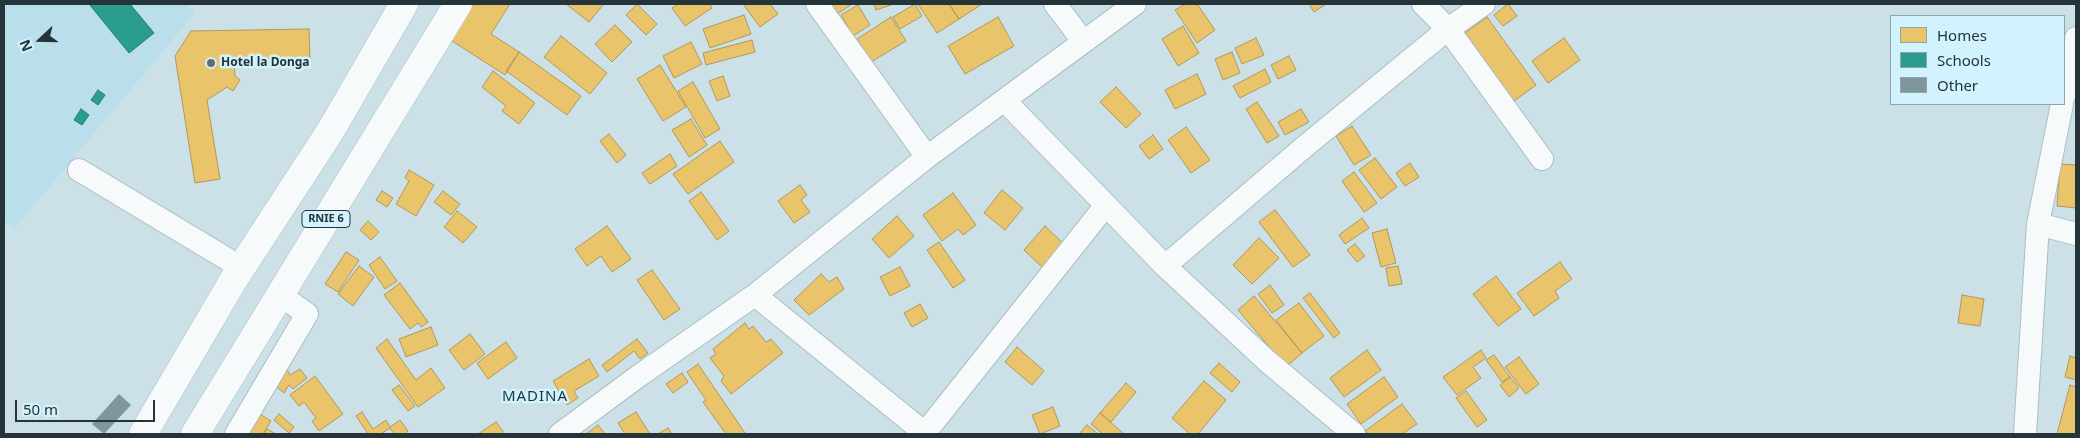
<!DOCTYPE html>
<style>
body{margin:0}
#map{position:relative;width:2080px;height:438px;overflow:hidden;background:#cbe0e7;font-family:"Noto Sans",sans-serif}
canvas{display:block}
.frame{position:absolute;inset:0;border:5px solid #243439;pointer-events:none}
.legend{position:absolute;left:1890px;top:15px;width:175px;height:90px;box-sizing:border-box;background:#d2f2fe;border:1px solid #8ca6af;margin:0;padding:6px 9px;list-style:none;font-size:15px;color:#243439}
.legend li{display:flex;align-items:center;gap:10px;height:25px}
.legend b{width:25px;border:1px solid #8ca6af}
.north{position:absolute;left:15px;top:15px;width:50px;height:50px;-webkit-text-stroke:4px #d2f2fe;paint-order:stroke;rotate:249deg;font-size:14px;font-weight:700;line-height:20px;text-align:center;color:#243439}
.north::after{content:'';display:block;margin:auto;width:18px;height:22px;background:#243439;clip-path:polygon(50% 0,100% 100%,50% 72%,0 100%)}
.scale{position:absolute;left:15px;top:400px;width:140px;height:22px;box-sizing:border-box;border:2px solid #243439;border-top:0;padding-left:6px;font-size:15px;line-height:18px;white-space:nowrap;color:#243439;-webkit-text-stroke:4px #d2f2fe;paint-order:stroke}
</style>
<div id="map">
<canvas width="2080" height="438"></canvas>
<div class="frame"></div>
<ul class="legend">
<li><b style="height:14px;background:#e9c46a"></b>Homes</li>
<li><b style="height:14px;background:#2a9d8f"></b>Schools</li>
<li><b style="height:14px;background:#7f969d"></b>Other</li>
</ul>
<div class="north">N</div>
<div class="scale">50 m</div>
</div>
<script>
const ctx = document.querySelector('canvas').getContext('2d');
ctx.lineJoin = 'round';
function paint(path, color) { ctx.fillStyle = color; ctx.fill(path, 'evenodd'); }
const shape = rows => new Path2D(rows.map(r => 'M' + r).join(''));
function stroke(path, color, width, dash) { ctx.strokeStyle = color; ctx.lineWidth = width; ctx.lineCap = dash ? 'butt' : 'round'; ctx.setLineDash(dash || []); ctx.stroke(path); }
function write(font, color, halo, rows, align = 'center') {
  ctx.font = font + ' "Noto Sans",sans-serif'; ctx.lineWidth = 5; ctx.setLineDash([]); ctx.textBaseline = 'middle'; ctx.strokeStyle = halo; ctx.fillStyle = color; for (const [text, x, y, turn = 0] of rows) {
    ctx.save(); ctx.translate(x, y); ctx.rotate((+turn || 0) * Math.PI / 180); ctx.textAlign = isNaN(turn) ? turn : align; if (halo) ctx.strokeText(text, 0, 0); ctx.fillText(text, 0, 0); ctx.restore();
  }
}
const built = shape([
 [4,4,187,4,195,13,14,229,4,220]
]);
const homes = shape([
 [471,4,510,4,491,34,519,52,505,75,449,39,471,4],
 [566,4,604,4,589,22,566,4],
 [637,4,657,24,646,35,626,15,637,4],
 [678,4,710,4,712,8,685,26,672,8,678,4],
 [743,4,770,4,778,14,760,27,743,4],
 [830,4,852,4,837,14,830,4],
 [874,4,890,4,891,5,876,10,874,4],
 [915,4,922,16,900,29,893,17,915,4],
 [918,4,949,4,959,19,937,33,918,4],
 [949,4,982,4,959,19,949,4],
 [1185,4,1197,4,1215,30,1197,43,1175,10,1185,4],
 [1309,4,1326,4,1314,12,1309,4],
 [1508,4,1517,16,1503,26,1494,15,1508,4],
 [858,5,870,25,853,36,841,15,858,5],
 [744,15,751,34,710,48,703,29,744,15],
 [891,17,906,41,871,62,857,39,891,17],
 [998,17,1014,46,965,74,948,46,998,17],
 [1487,17,1536,85,1514,101,1465,33,1487,17],
 [615,25,632,42,612,62,595,44,615,25],
 [1183,26,1199,53,1178,66,1162,39,1183,26],
 [309,29,310,60,234,61,235,76,240,80,233,91,227,87,207,100,220,179,195,183,175,56,191,31,309,29],
 [561,36,607,73,590,94,544,57,561,36],
 [1256,38,1264,55,1242,64,1235,48,1256,38],
 [1564,38,1580,60,1548,83,1532,61,1564,38],
 [752,40,755,52,706,65,703,53,752,40],
 [691,42,702,64,674,78,663,56,691,42],
 [519,52,581,96,567,115,506,71,519,52],
 [1232,52,1240,73,1223,80,1215,59,1232,52],
 [1289,56,1296,70,1278,79,1271,65,1289,56],
 [660,65,686,107,663,121,637,79,660,65],
 [1265,69,1271,82,1240,98,1233,86,1265,69],
 [493,71,535,103,519,124,502,111,506,106,482,87,493,71],
 [1197,74,1206,94,1175,109,1165,90,1197,74],
 [723,76,730,96,717,101,709,81,723,76],
 [693,82,720,129,705,138,678,91,693,82],
 [1116,87,1141,114,1126,128,1100,102,1116,87],
 [1257,102,1279,136,1267,143,1246,109,1257,102],
 [1301,109,1309,122,1285,135,1278,122,1301,109],
 [691,119,707,145,689,157,672,130,691,119],
 [1352,126,1371,155,1354,165,1336,136,1352,126],
 [1186,127,1210,160,1191,173,1168,140,1186,127],
 [609,134,626,155,617,163,600,141,609,134],
 [1153,135,1163,149,1149,159,1139,146,1153,135],
 [720,141,734,162,688,194,673,174,720,141],
 [670,154,677,166,650,184,642,173,670,154],
 [1375,158,1397,187,1381,199,1359,170,1375,158],
 [1410,163,1419,177,1405,186,1396,173,1410,163],
 [2060,164,2076,165,2076,208,2057,206,2060,164],
 [409,170,434,185,416,216,396,204,409,181,405,178,409,170],
 [1354,172,1377,203,1364,212,1342,181,1354,172],
 [800,185,807,195,801,200,810,212,794,223,778,201,800,185],
 [1002,190,1023,208,1005,230,984,213,1002,190],
 [382,191,393,198,387,207,376,200,382,191],
 [443,191,460,204,451,215,434,202,443,191],
 [701,192,729,231,717,240,689,201,701,192],
 [953,193,976,225,963,235,958,229,942,241,923,215,953,193],
 [1275,210,1310,255,1293,267,1259,222,1275,210],
 [457,211,477,227,463,243,444,227,457,211],
 [897,216,914,236,889,258,872,239,897,216],
 [1362,218,1369,228,1345,244,1339,235,1362,218],
 [368,221,379,232,371,240,360,230,368,221],
 [607,226,631,259,612,272,601,256,587,266,575,249,607,226],
 [1045,226,1065,245,1044,269,1024,250,1045,226],
 [1387,229,1396,263,1381,267,1372,233,1387,229],
 [1259,238,1279,258,1252,284,1233,265,1259,238],
 [939,242,965,280,953,288,927,250,939,242],
 [1355,244,1365,256,1357,262,1347,250,1355,244],
 [346,252,359,260,338,292,325,284,346,252],
 [380,257,397,281,385,289,369,265,380,257],
 [1560,262,1572,279,1555,291,1559,298,1534,316,1517,293,1560,262],
 [359,266,374,277,353,306,338,294,359,266],
 [1398,266,1402,284,1389,286,1386,268,1398,266],
 [900,267,910,286,890,296,880,277,900,267],
 [652,270,680,309,664,320,637,280,652,270],
 [821,274,829,282,837,277,844,289,809,315,794,300,821,274],
 [1496,276,1521,309,1498,326,1473,294,1496,276],
 [400,283,428,322,421,327,418,323,410,329,384,295,400,283],
 [1270,285,1284,305,1272,313,1258,294,1270,285],
 [1310,293,1340,333,1334,338,1303,298,1310,293],
 [1962,295,1984,299,1980,326,1958,323,1962,295],
 [1254,296,1302,353,1286,367,1238,310,1254,296],
 [1299,303,1324,336,1302,353,1276,320,1299,303],
 [920,304,928,318,912,327,904,313,920,304],
 [745,323,749,329,753,326,766,342,771,339,783,353,731,394,721,381,724,376,710,358,716,354,713,349,745,323],
 [431,327,438,345,406,357,399,339,431,327],
 [470,334,485,354,464,370,449,350,470,334],
 [387,339,416,380,431,368,445,388,418,407,376,348,387,339],
 [637,339,648,353,640,359,634,351,607,372,602,365,637,339],
 [506,342,517,358,488,379,477,363,506,342],
 [1017,347,1044,371,1032,385,1005,362,1017,347],
 [1367,350,1381,370,1344,397,1330,378,1367,350],
 [1481,350,1486,358,1473,367,1481,378,1457,395,1443,377,1481,350],
 [1494,355,1510,377,1502,382,1486,360,1494,355],
 [2070,356,2076,358,2076,380,2065,377,2070,356],
 [1519,357,1539,384,1526,394,1505,367,1519,357],
 [589,359,599,376,574,391,578,398,567,405,553,381,589,359],
 [1219,363,1240,382,1232,392,1210,373,1219,363],
 [698,364,745,433,743,434,726,434,703,402,706,400,687,372,698,364],
 [281,367,288,371,290,375,300,369,307,378,293,389,289,385,284,393,272,383,281,367],
 [682,373,688,382,673,393,666,384,682,373],
 [315,376,343,414,319,431,312,421,316,418,304,402,299,406,290,395,315,376],
 [1384,377,1398,397,1361,424,1347,404,1384,377],
 [1510,377,1519,388,1509,397,1500,385,1510,377],
 [1204,381,1226,400,1198,434,1190,434,1172,418,1204,381],
 [1126,383,1136,392,1111,422,1100,413,1126,383],
 [399,385,415,406,408,411,392,390,399,385],
 [2070,385,2076,387,2076,434,2057,434,2070,385],
 [1466,391,1487,420,1477,427,1456,398,1466,391],
 [1402,404,1417,424,1402,434,1368,434,1365,431,1402,404],
 [1053,407,1060,426,1040,434,1032,415,1053,407],
 [255,411,271,421,263,434,244,434,255,411],
 [362,412,373,429,386,420,390,427,400,420,408,431,404,434,394,434,390,428,381,434,368,434,356,416,362,412],
 [636,412,650,434,625,434,618,423,636,412],
 [1100,413,1124,434,1103,434,1091,424,1100,413],
 [279,414,294,427,289,433,274,420,279,414],
 [496,422,505,434,478,434,496,422],
 [598,425,605,434,586,434,598,425],
 [1087,425,1098,434,1079,434,1087,425],
 [668,428,672,434,658,434,668,428],
 [267,429,276,434,263,434,267,429]
]);
const schools = shape([
 [89,4,130,4,154,33,129,53,89,4],
 [98,90,105,95,98,105,91,100,98,90],
 [81,109,89,115,82,125,74,120,81,109]
]);
const building = shape([
 [119,394,131,405,104,434,92,424]
]);
const minor = shape([
 [817,4,927,157],
 [1055,4,1083,41],
 [1423,4,1448,29,1542,159],
 [2064,96,2076,38],
 [1005,101,1165,266,1267,361,1354,434],
 [79,170,242,268],
 [2038,224,2076,234],
 [1165,266,1303,148,1448,29,1484,4],
 [755,295,926,434],
 [236,434,307,314,279,294],
 [560,434,640,375,755,295,927,157,1135,4],
 [924,434,1106,205],
 [2025,434,2038,224,2062,104]
]);
const primary = shape([
 [143,434,234,279,331,130,404,4],
 [195,434,458,4]
]);
const markers = [
 [211,63,5,"#5e7076"]
];
const shields = [
 [326,219,48]
];
const shieldNames = [
 ["RNIE 6",326,219]
];
const poiNames = [
 ["Hotel la Donga",221,63]
];
const quarterNames = [
 ["MADINA",535,397]
];
paint(built, '#badeeb');
paint(homes, '#e9c46a');
stroke(homes, '#ae995b', 1);
paint(schools, '#2a9d8f');
stroke(schools, '#287e75', 1);
paint(building, '#7f969d');
stroke(minor, '#acbdc2', 24);
stroke(primary, '#acbdc2', 29);
stroke(minor, '#f7fafb', 22);
stroke(primary, '#f7fafb', 28);
for (const [x, y, r, color] of markers) { const dot = new Path2D(); dot.arc(x, y, r, 0, 2 * Math.PI); ctx.fillStyle = color; ctx.fill(dot); stroke(dot, '#d2f2fe', 2); }
for (const [x, y, w] of shields) { const box = new Path2D(); box.roundRect(x - w / 2, y - 8.5, w, 17, 4); ctx.fillStyle = '#d2f2fe'; ctx.fill(box); stroke(box, '#243439', 1); }
write('bold 11px', '#243439', null, shieldNames);
write('bold 12px', '#243439', '#d2f2fe', poiNames, 'left');
ctx.letterSpacing = '1px';
write('15px', '#15343d', '#d2f2fe', quarterNames);
ctx.letterSpacing = '0px';
</script>
